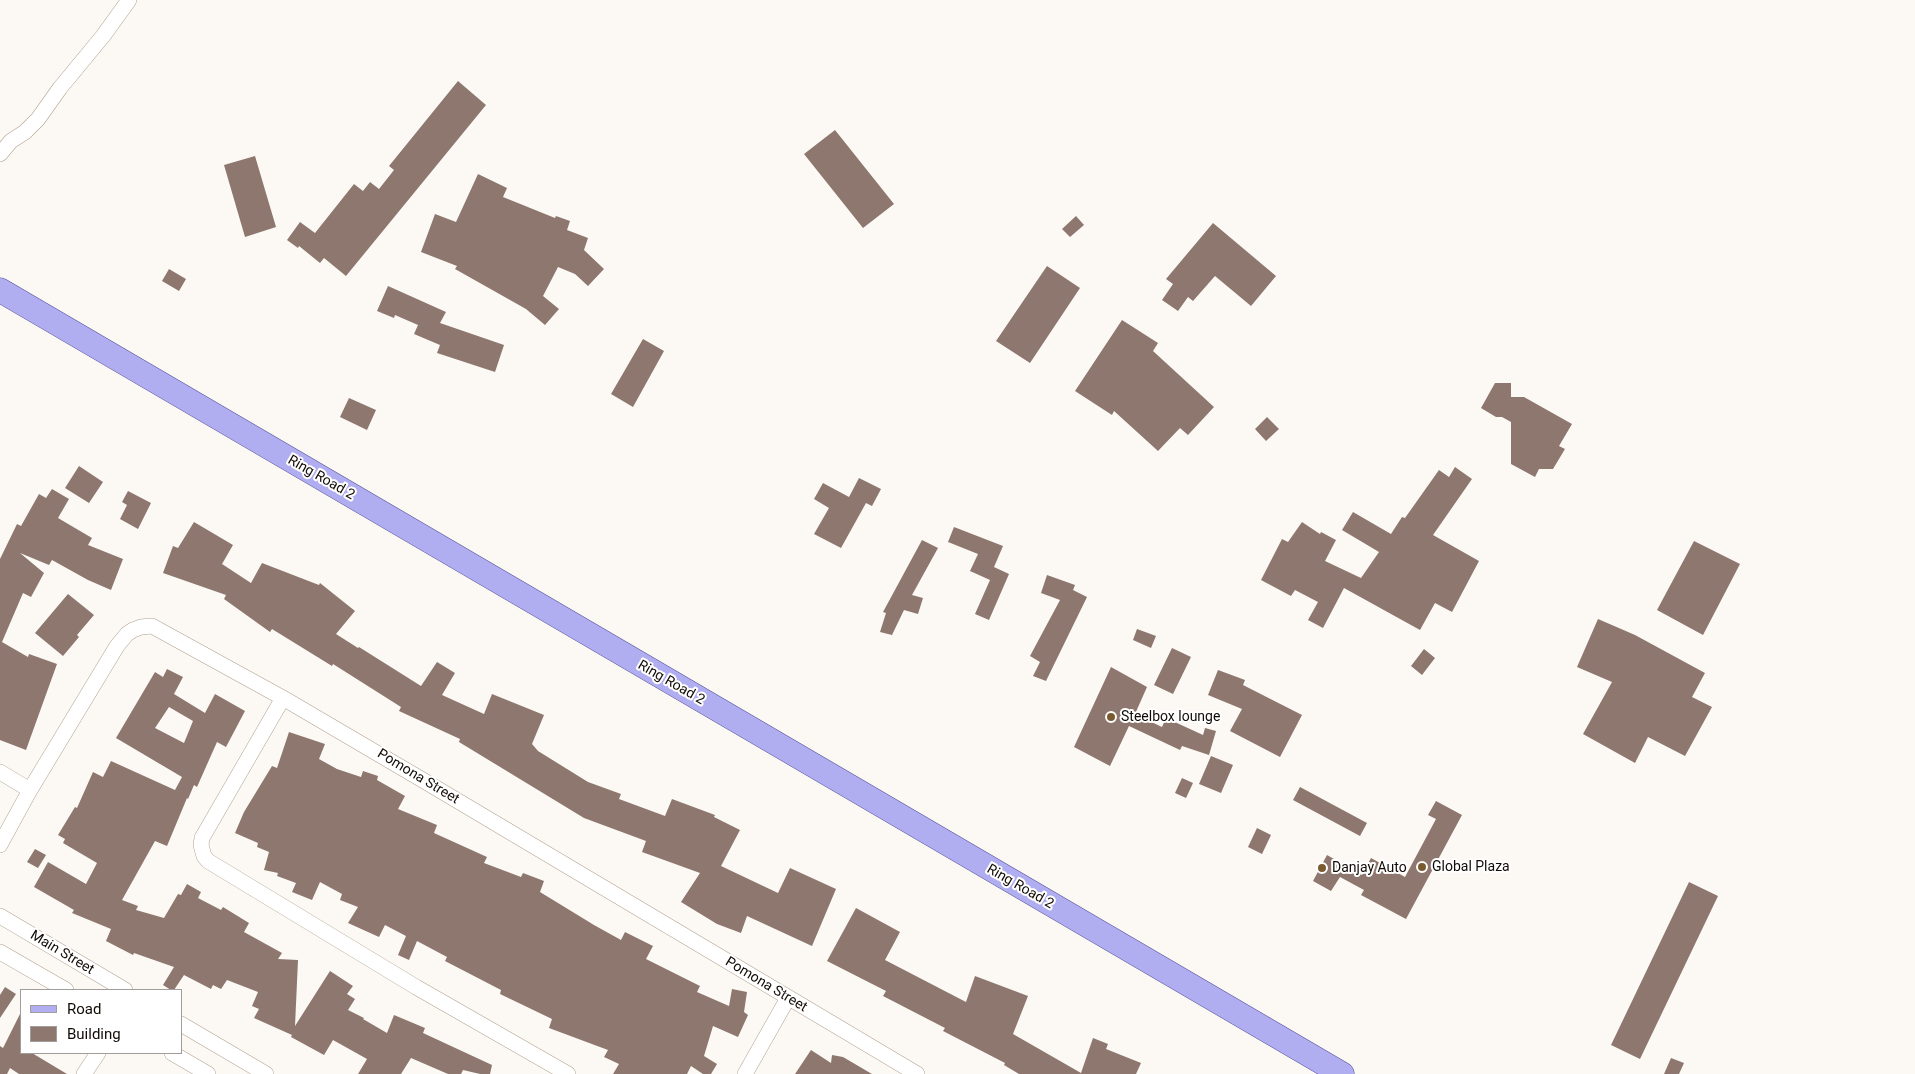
<!DOCTYPE html>
<style>
body{margin:0}
#map{position:relative;width:1915px;height:1074px;overflow:hidden;background:#fcf9f5;font-family:Roboto,sans-serif}
canvas{display:block}
.legend{position:absolute;left:20px;top:989px;width:162px;height:65px;box-sizing:border-box;background:#fff;border:1px solid #a09d9b;margin:0;padding:6px 9px;list-style:none;font-size:15px;color:#110b06}
.legend li{display:flex;align-items:center;gap:10px;height:25px}
.legend b{width:25px;border:1px solid #a09d9b}
</style>
<div id="map">
<canvas width="1915" height="1074"></canvas>
<ul class="legend">
<li><b style="height:6px;background:#b0aef1"></b>Road</li>
<li><b style="height:14px;background:#8d776e"></b>Building</li>
</ul>
</div>
<script>
const ctx = document.querySelector('canvas').getContext('2d');
ctx.lineJoin = 'round';
function paint(path, color) { ctx.fillStyle = color; ctx.fill(path, 'evenodd'); }
const shape = rows => new Path2D(rows.map(r => 'M' + r).join(''));
function stroke(path, color, width, dash) { ctx.strokeStyle = color; ctx.lineWidth = width; ctx.lineCap = dash ? 'butt' : 'round'; ctx.setLineDash(dash || []); ctx.stroke(path); }
function write(font, color, halo, rows, align = 'center') {
  ctx.font = font + ' Roboto,sans-serif'; ctx.lineWidth = 4; ctx.setLineDash([]); ctx.textBaseline = 'middle'; ctx.strokeStyle = halo; ctx.fillStyle = color; for (const [text, x, y, turn = 0] of rows) {
    ctx.save(); ctx.translate(x, y); ctx.rotate((+turn || 0) * Math.PI / 180); ctx.textAlign = isNaN(turn) ? turn : align; if (halo) ctx.strokeText(text, 0, 0); ctx.fillText(text, 0, 0); ctx.restore();
  }
}
const building = shape([
 [458,81,486,105,346,276,324,258,320,263,299,246,298,248,287,240,300,222,315,233,354,184,363,191,370,182,379,189,394,170,389,166],
 [835,130,894,204,863,228,804,154],
 [255,156,276,227,245,237,224,165],
 [478,174,507,188,503,197,555,218,556,216,570,221,567,230,588,238,584,250,604,269,588,286,575,274,558,267,543,296,559,309,545,325,526,309,455,269,457,266,421,252,435,214,456,222],
 [1076,216,1084,225,1070,237,1062,229],
 [1213,223,1276,276,1251,306,1215,276,1193,301,1188,297,1178,311,1162,300,1173,284,1166,279],
 [1047,266,1080,288,1030,363,996,341],
 [169,269,186,279,179,291,162,281],
 [388,286,446,312,440,323,504,345,495,372,437,353,440,345,414,334,418,325,395,315,394,318,377,311],
 [1122,320,1158,343,1153,351,1214,407,1188,435,1180,428,1158,451,1114,411,1112,415,1075,391],
 [643,339,664,351,633,407,611,394],
 [1495,383,1511,383,1511,397,1524,397,1572,424,1559,446,1565,449,1553,469,1539,469,1535,477,1511,464,1511,422,1502,417,1496,417,1481,408],
 [349,398,376,410,367,430,340,417],
 [1267,417,1279,429,1266,441,1255,429],
 [79,466,103,482,89,503,65,488],
 [1455,467,1472,479,1433,535,1479,561,1452,612,1435,603,1420,630,1344,588,1323,628,1308,620,1318,602,1295,590,1291,596,1261,580,1282,539,1288,542,1302,522,1320,534,1321,532,1336,540,1325,561,1361,578,1379,552,1342,530,1353,512,1391,534,1402,517,1405,518,1439,470,1449,477],
 [859,478,881,489,872,506,866,503,841,548,814,534,829,508,814,499,823,483,849,497],
 [52,489,69,499,58,518,92,538,88,545,123,559,111,590,88,580,52,560,49,565,20,553,44,573,31,597,23,593,2,642,28,657,29,654,57,664,26,750,0,740,0,559,17,524,21,526,39,494,46,498],
 [128,491,151,503,138,529,120,519,127,505,122,502],
 [194,522,233,545,222,564,251,583,262,563,319,585,320,583,355,611,336,634,358,648,359,647,421,686,437,662,455,673,442,695,484,714,492,694,544,715,532,744,538,751,588,782,621,794,619,799,665,816,672,799,715,815,714,817,740,830,721,866,778,893,790,868,836,889,812,946,747,916,741,933,717,924,681,902,700,873,642,852,646,841,584,818,459,742,460,739,399,711,401,707,333,664,332,666,272,629,270,632,224,599,226,595,163,573,173,546,178,548],
 [954,527,1003,546,994,567,1009,574,989,620,975,614,990,580,970,571,978,554,948,542],
 [922,540,938,548,912,595,923,598,918,614,904,610,892,635,880,632,886,613,883,612],
 [1694,541,1740,564,1703,635,1657,610],
 [1047,575,1075,585,1073,590,1087,597,1046,681,1033,676,1040,662,1030,656,1060,600,1041,593],
 [68,594,94,615,77,635,79,637,63,656,35,633],
 [1598,619,1635,635,1705,673,1692,697,1712,707,1685,756,1648,737,1635,763,1583,734,1612,682,1577,667],
 [1137,629,1156,636,1151,648,1133,640],
 [1172,648,1191,657,1173,694,1154,685],
 [1424,649,1435,658,1422,675,1411,666],
 [1111,667,1147,687,1135,714,1162,727,1166,718,1203,735,1205,728,1216,731,1209,755,1182,746,1180,750,1129,726,1110,766,1074,747],
 [167,669,183,677,174,694,205,713,215,694,245,711,226,747,217,742,197,787,194,785,188,799,187,798,167,846,155,841,122,900,138,906,136,910,164,918,178,894,181,895,187,884,201,892,198,898,221,910,223,907,249,923,244,932,282,953,278,959,298,960,295,1026,330,971,353,986,347,994,355,999,348,1010,364,1018,363,1019,387,1033,394,1015,425,1028,423,1033,492,1065,490,1074,480,1074,463,1070,461,1074,448,1074,411,1058,401,1074,358,1074,367,1059,333,1040,324,1055,291,1037,292,1035,254,1018,259,1009,252,1006,258,992,227,980,221,989,213,985,211,989,184,975,174,990,171,990,163,985,174,967,134,953,133,955,106,941,111,929,72,913,74,910,34,887,48,862,86,884,97,863,63,843,65,839,58,835,75,807,77,808,93,772,103,777,111,761,175,790,182,777,116,738,155,672,163,677],
 [169,707,193,721,184,743,155,728],
 [1218,670,1245,680,1243,685,1302,715,1280,757,1230,731,1242,709,1208,695],
 [289,732,325,744,319,759,337,769,361,777,363,771,378,776,377,780,405,796,398,809,437,825,434,833,487,857,484,863,521,877,523,873,544,881,540,892,594,925,621,940,625,932,653,946,646,959,700,986,697,992,729,1006,732,989,747,992,744,1012,748,1015,738,1037,713,1026,704,1056,717,1064,711,1074,703,1074,691,1066,687,1074,613,1074,619,1064,604,1057,608,1050,549,1028,552,1019,500,994,501,990,445,961,447,957,417,941,409,960,398,955,406,936,385,925,379,937,348,923,358,907,340,900,342,894,320,882,312,900,292,892,296,883,277,876,278,873,264,870,269,852,257,847,258,843,235,833,244,812,272,766,277,768],
 [1211,756,1233,765,1221,793,1199,784],
 [1182,778,1193,783,1186,798,1175,793],
 [1300,787,1367,823,1360,836,1293,800],
 [1436,801,1462,815,1406,919,1361,895,1364,890,1340,877,1331,891,1313,881,1327,855,1362,875,1371,858,1405,877,1436,819,1428,815],
 [1257,828,1271,835,1262,854,1248,847],
 [35,849,46,855,38,868,27,862],
 [1689,882,1718,896,1640,1059,1611,1045],
 [856,908,900,932,885,960,966,1002,975,976,1028,996,1013,1034,1081,1073,1093,1038,1108,1044,1106,1049,1141,1063,1136,1074,1019,1074,1004,1065,1005,1063,943,1031,945,1028,883,996,886,991,827,961],
 [5,987,16,994,0,1018,0,995],
 [21,1012,21,1053,32,1053,67,1074,19,1074,10,1068,7,1074,0,1074,0,1046,3,1048],
 [811,1050,831,1063,832,1055,843,1057,872,1074,795,1074],
 [1671,1058,1684,1063,1679,1074,1664,1074]
]);
const street = shape([
 [0,154,11,141,25,132,38,119,60,88,103,36,129,0],
 [283,698,202,838,201,845,204,856,208,861,416,987,568,1074],
 [0,772,30,790],
 [0,845,30,790,117,646,127,634,133,630,141,627,152,626,283,698,426,782,917,1074],
 [0,916,125,990],
 [0,952,66,990],
 [181,1024,266,1074],
 [172,1053,208,1074],
 [84,1074,98,1053],
 [745,1074,788,998]
]);
const primary = shape([
 [0,290,1342,1074]
]);
const markers = [
 [1111,717,5,"#795b2f"],
 [1422,867,5,"#795b2f"],
 [1322,868,5,"#795b2f"]
];
const streetNames = [
 ["Ring Road 2",321,478,30],
 ["Ring Road 2",671,683,30],
 ["Pomona Street",418,777,31],
 ["Ring Road 2",1020,887,30],
 ["Main Street",62,953,31],
 ["Pomona Street",766,985,31]
];
const poiNames = [
 ["Steelbox lounge",1121,717],
 ["Global Plaza",1432,867],
 ["Danjay Auto",1332,868]
];
paint(building, '#8d776e');
stroke(street, '#b2a190', 16);
stroke(primary, '#565298', 25);
stroke(street, '#fff', 15);
stroke(primary, '#b0aef1', 24);
for (const [x, y, r, color] of markers) { const dot = new Path2D(); dot.arc(x, y, r, 0, 2 * Math.PI); ctx.fillStyle = color; ctx.fill(dot); stroke(dot, '#fff', 2); }
write('14px', '#110b06', '#fff', streetNames);
write('14px', '#110b06', '#fff', poiNames, 'left');
</script>
